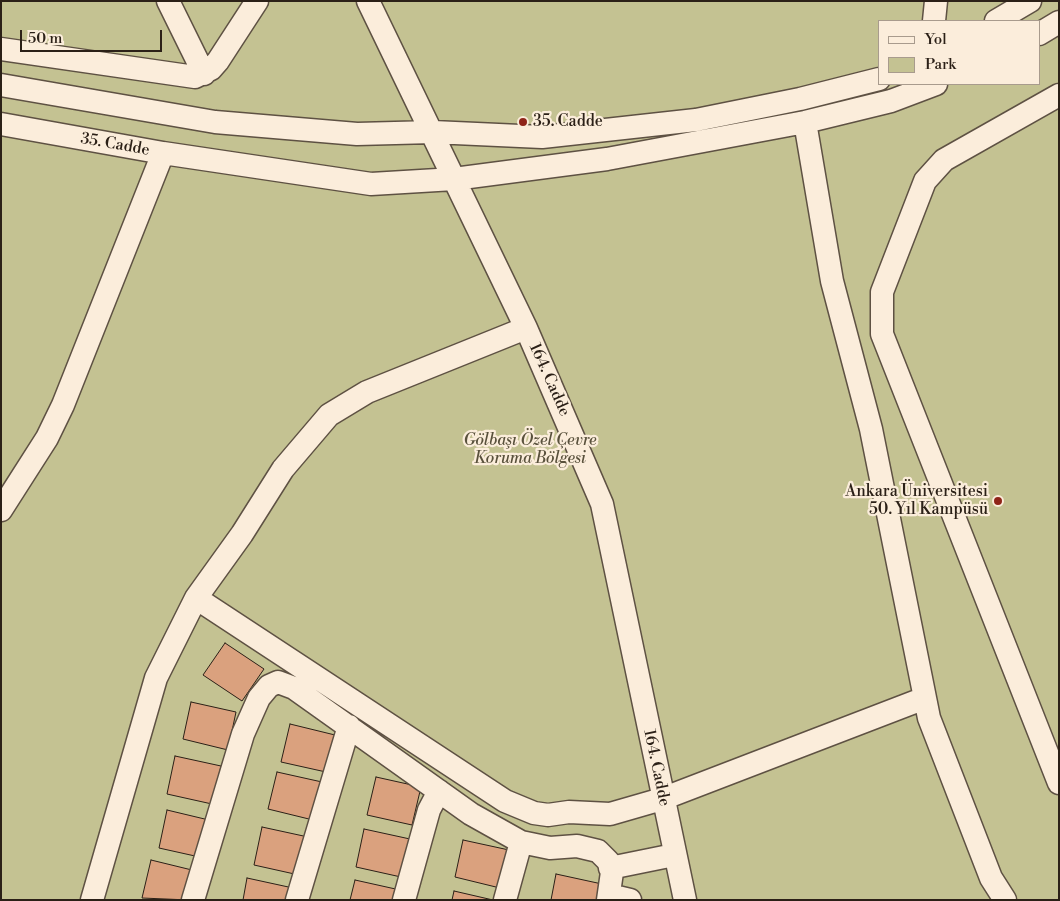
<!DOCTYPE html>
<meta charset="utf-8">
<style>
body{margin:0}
#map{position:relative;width:1060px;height:901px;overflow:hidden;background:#f9e4c8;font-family:"Libre Bodoni",serif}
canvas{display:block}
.frame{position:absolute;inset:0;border:2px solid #2b2017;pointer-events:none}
.legend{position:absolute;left:878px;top:20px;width:162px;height:65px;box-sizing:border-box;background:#fbeddb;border:1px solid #a89b8d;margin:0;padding:6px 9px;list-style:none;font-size:15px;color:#2b2017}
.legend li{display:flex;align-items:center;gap:10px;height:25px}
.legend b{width:25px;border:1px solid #a89b8d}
.scale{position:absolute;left:20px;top:30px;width:142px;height:22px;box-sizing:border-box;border:2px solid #2b2017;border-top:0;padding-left:6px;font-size:15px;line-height:18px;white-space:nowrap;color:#2b2017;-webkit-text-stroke:4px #fbeddb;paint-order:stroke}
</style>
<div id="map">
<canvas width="1060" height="901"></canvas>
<div class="frame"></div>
<ul class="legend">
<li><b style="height:6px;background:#fbeddb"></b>Yol</li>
<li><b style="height:14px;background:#c4c292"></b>Park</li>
</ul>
<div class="scale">50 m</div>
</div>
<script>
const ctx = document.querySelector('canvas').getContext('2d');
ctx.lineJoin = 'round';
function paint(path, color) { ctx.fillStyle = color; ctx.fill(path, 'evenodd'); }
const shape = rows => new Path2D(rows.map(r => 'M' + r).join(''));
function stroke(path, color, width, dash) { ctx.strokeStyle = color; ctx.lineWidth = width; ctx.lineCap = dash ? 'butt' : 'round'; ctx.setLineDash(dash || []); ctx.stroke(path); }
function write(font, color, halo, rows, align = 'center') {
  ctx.font = font + ' "Libre Bodoni",serif'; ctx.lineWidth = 4.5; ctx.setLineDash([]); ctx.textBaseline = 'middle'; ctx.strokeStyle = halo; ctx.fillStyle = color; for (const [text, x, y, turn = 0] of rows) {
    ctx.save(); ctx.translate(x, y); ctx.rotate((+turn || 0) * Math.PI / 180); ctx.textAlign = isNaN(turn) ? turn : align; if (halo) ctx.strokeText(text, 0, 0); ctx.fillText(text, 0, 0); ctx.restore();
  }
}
const green = shape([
 [1,1,1059,1,1059,900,1,900],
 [879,21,1039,21,1039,84,879,84]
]);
const building = shape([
 [225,643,264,669,242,701,203,675,225,643],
 [191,702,236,712,228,750,183,739,191,702],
 [290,724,335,735,326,772,281,762,290,724],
 [175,756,221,766,212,804,167,794,175,756],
 [277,772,322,782,313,820,268,809,277,772],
 [376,777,421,787,412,825,367,815,376,777],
 [167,810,213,821,204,858,159,848,167,810],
 [262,827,308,837,299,875,254,865,262,827],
 [364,829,410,839,401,877,356,867,364,829],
 [463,840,509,850,500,888,455,877,463,840],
 [151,860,196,871,189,900,142,898,151,860],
 [556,874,602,884,598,900,551,900,556,874],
 [247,878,293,888,290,900,243,900,247,878],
 [355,880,400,890,398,900,350,900,355,880],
 [454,891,493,900,452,900,454,891]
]);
const minor = shape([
 [168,1,204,74],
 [368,1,526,328,602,504,685,900],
 [934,21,936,1],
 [996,21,1030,1],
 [1039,34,1059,22],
 [1,49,195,77,211,69,218,61,257,1],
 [1,85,215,122,357,134,433,132,542,137,696,120,800,99,879,79],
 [1059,95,944,160,925,181,882,292,882,334,1059,783],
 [805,122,832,281,871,429,929,718,991,878,1005,900],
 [1,124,163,153,371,184,454,179,607,159,805,122,891,101,936,84],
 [1,510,47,438,63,405,163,153],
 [196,598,505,801,534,813,548,815,569,812,610,814,662,799,925,698],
 [610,868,674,855],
 [609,895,630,900],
 [92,900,156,678,196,598,242,534,283,469,329,415,367,392,526,328],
 [193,900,243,734,259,698,269,686,278,682,294,688,471,814,521,842,550,848,577,846,598,851,608,861,612,872,608,900],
 [297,900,349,726],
 [404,900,429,810,439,791],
 [505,900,521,842]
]);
const markers = [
 [523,122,5,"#8f2418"],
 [998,501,5,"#8f2418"]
];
const poiNames = [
 ["35. Cadde",533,122],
 ["Ankara Üniversitesi",988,492,"right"],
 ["50. Yıl Kampüsü",988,510,"right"]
];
const streetNames = [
 ["35. Cadde",115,145,10],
 ["164. Cadde",549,380,66],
 ["164. Cadde",656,768,78]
];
const parkNames = [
 ["Gölbaşı Özel Çevre",530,441],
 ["Koruma Bölgesi",530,459]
];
paint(green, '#c4c292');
paint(building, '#daa17e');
stroke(building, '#2b2017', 1);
stroke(minor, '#5e5143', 25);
stroke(minor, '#fbeddb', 22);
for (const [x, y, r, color] of markers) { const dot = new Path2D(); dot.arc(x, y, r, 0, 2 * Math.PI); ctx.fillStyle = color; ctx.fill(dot); stroke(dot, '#fbeddb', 2); }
write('16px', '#2b2017', '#fbeddb', poiNames, 'left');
write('16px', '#2b2017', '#fbeddb', streetNames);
write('italic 16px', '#59513c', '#fbeddb', parkNames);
</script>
